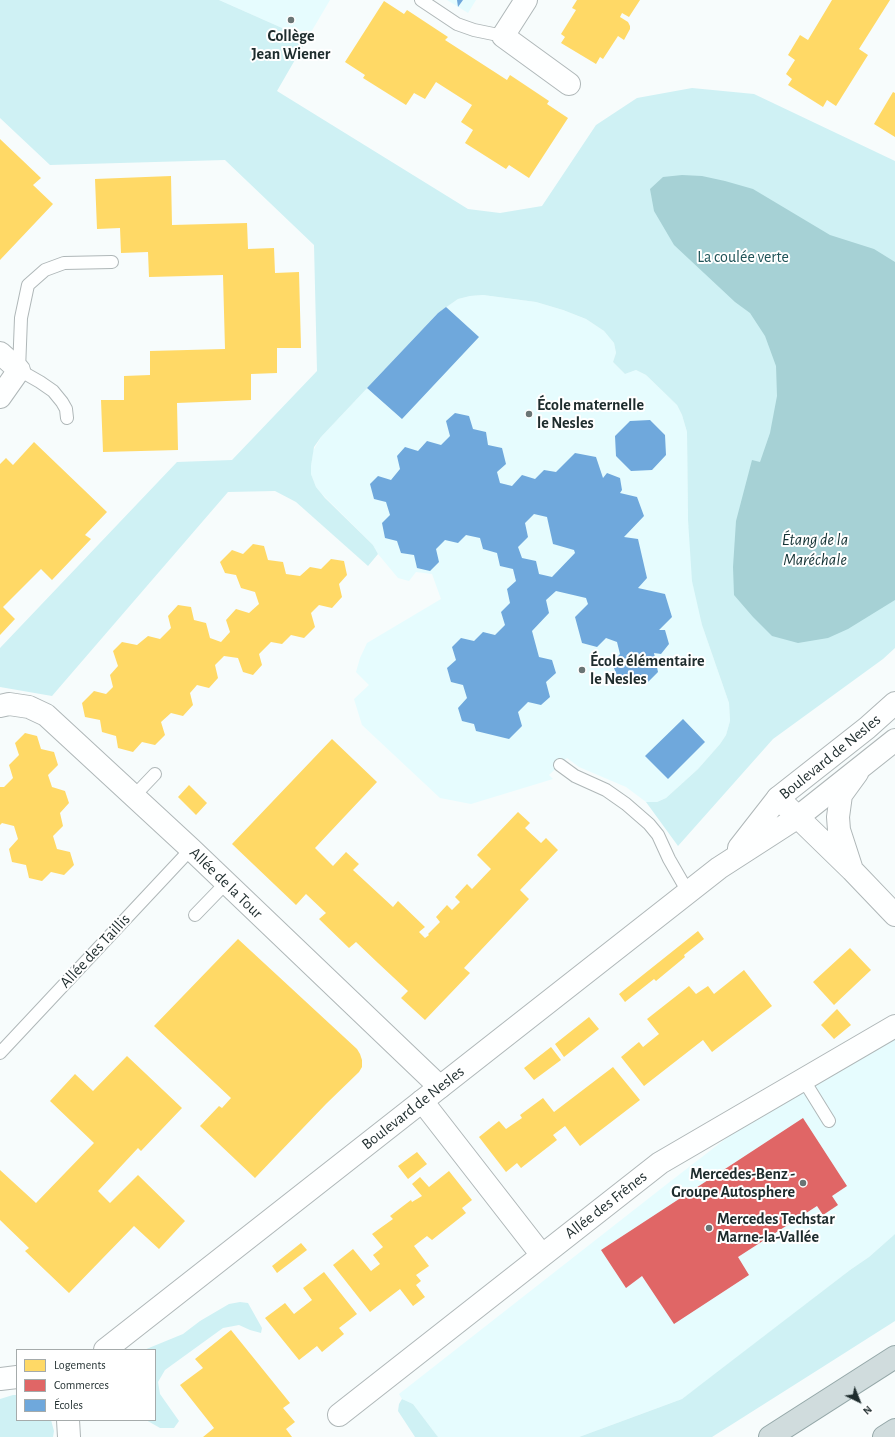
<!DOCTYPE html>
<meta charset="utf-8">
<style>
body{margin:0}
#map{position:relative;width:895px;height:1437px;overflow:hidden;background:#f7fcfc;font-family:"Alegreya Sans",sans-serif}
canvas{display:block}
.legend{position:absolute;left:16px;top:1349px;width:140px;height:72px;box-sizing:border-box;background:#fff;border:1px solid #a5abab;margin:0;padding:5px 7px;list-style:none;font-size:12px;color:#1e2c2d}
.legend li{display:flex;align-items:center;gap:8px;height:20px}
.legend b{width:20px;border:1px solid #a5abab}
.north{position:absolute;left:839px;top:1381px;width:40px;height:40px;-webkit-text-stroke:3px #fff;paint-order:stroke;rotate:137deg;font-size:11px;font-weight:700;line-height:16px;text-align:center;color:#1e2c2d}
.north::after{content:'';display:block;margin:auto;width:14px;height:18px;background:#1e2c2d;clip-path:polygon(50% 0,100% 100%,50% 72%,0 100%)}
</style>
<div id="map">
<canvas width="895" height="1437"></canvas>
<ul class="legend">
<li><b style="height:11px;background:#ffd966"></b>Logements</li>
<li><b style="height:11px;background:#e06666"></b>Commerces</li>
<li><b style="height:11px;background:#6fa8dc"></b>Écoles</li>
</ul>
<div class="north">N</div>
</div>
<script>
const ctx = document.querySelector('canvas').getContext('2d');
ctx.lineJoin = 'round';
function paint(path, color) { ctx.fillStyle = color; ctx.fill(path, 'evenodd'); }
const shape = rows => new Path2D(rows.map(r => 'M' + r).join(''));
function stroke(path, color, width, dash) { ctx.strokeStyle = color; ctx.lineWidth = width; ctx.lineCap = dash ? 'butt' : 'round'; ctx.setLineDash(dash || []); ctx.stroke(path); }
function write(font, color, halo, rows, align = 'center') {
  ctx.font = font + ' "Alegreya Sans",sans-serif'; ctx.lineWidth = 4; ctx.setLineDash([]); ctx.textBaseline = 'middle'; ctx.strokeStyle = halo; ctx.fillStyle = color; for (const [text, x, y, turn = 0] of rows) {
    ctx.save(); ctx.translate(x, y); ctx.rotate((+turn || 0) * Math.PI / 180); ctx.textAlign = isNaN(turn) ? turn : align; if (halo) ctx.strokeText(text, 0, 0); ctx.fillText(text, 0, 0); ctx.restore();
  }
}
const built = shape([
 [219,0,330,0,307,39],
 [447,0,476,0,468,13],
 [483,295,536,302,563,310,586,319,604,331,614,343,616,353,613,362,625,374,636,370,646,375,677,405,682,415,687,432,688,520,702,625,729,703,730,721,726,735,720,744,698,769,666,798,657,802,646,802,626,787,579,767,567,758,549,775,553,779,471,804,440,798,362,725,354,699,369,685,356,672,360,658,367,643,441,599,432,574,416,572,409,581,398,578,378,554,373,545,321,493,316,487,311,474,311,466,313,451,321,437,438,313,458,299,470,296],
 [895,1026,895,1234,869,1257,850,1270,708,1380,682,1399,579,1437,438,1437,413,1404,402,1399,399,1394,667,1184,803,1079]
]);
const green = shape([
 [0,0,219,0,307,39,277,91,468,209,500,213,542,206,596,125,637,98,692,88,754,94,895,161,895,648,883,659,773,739,678,846,646,802,657,802,666,798,698,769,720,744,726,735,730,721,729,703,702,625,692,581,688,520,687,432,682,415,677,405,646,375,636,370,625,374,613,362,616,353,614,343,604,331,586,319,563,310,536,302,483,295,470,296,458,299,438,313,321,437,314,447,311,466,311,474,316,487,325,498,373,545,378,554,368,566,296,502,275,491,228,492,52,696,0,687,0,648,177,462,232,460,317,371,314,245,225,160,50,165,0,118],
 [895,1234,895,1321,821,1368,712,1437,579,1437,682,1399,850,1270,869,1257],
 [240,1302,248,1303,262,1328,261,1333,250,1330,239,1325,223,1328,165,1370,158,1382,160,1394,179,1421,174,1428,160,1428,146,1420,155,1420,155,1350,144,1350,183,1334,200,1321,229,1304],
 [13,1395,17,1395,17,1420,51,1420,54,1431,53,1437,0,1437,0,1399],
 [402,1399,413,1404,438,1437,415,1437,398,1411,399,1404]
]);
const water = shape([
 [682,175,702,176,725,181,753,189,830,235,874,249,895,262,895,600,848,629,828,638,798,643,772,636,753,617,734,595,733,567,736,521,752,460,760,462,770,433,777,396,776,366,765,336,750,313,735,302,674,245,654,211,650,189,663,177]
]);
const homes = shape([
 [577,0,640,0,629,17,622,13,620,17,628,22,630,26,630,29,624,40,618,36,603,59,600,57,596,64,561,43,565,37,561,34,576,10,572,8],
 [832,0,890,0,859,49,868,55,836,106,827,100,823,107,788,85,792,79,786,74,795,60,788,55,800,35,808,40],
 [384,1,404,14,407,10,448,37,445,40,507,80,510,75,549,101,547,104,568,118,529,178,509,165,506,169,465,143,473,130,461,122,472,105,436,82,425,99,414,93,406,105,363,78,365,75,345,62],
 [893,92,895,93,895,137,874,124],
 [0,139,41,178,33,185,53,204,0,260],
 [171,176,172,225,247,223,248,249,274,248,275,273,299,272,301,348,277,348,277,373,251,374,251,400,177,403,178,450,103,452,101,400,124,400,124,376,150,375,150,351,225,349,223,275,149,277,148,252,121,253,120,228,97,229,95,179],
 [34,442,107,512,85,535,91,539,52,580,41,569,3,607,15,619,0,635,0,464,6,458,13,465],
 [253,544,264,546,268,560,283,562,286,574,300,576,310,567,321,569,331,559,344,561,347,575,339,584,342,597,332,608,319,605,311,613,315,627,304,638,291,635,282,644,271,642,259,654,262,665,253,675,243,672,238,658,224,656,215,665,218,678,209,688,197,685,190,693,193,705,183,716,171,713,161,722,165,735,155,745,142,742,133,752,118,748,116,736,102,732,100,720,85,717,82,703,94,691,106,694,113,687,110,675,118,666,113,651,122,642,137,645,148,636,160,639,171,628,168,616,178,605,191,607,194,620,206,623,210,638,221,642,230,632,226,620,236,609,249,613,259,604,255,592,241,588,236,575,225,573,220,562,232,550,243,554],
 [25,733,37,736,41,749,54,752,58,765,48,775,52,787,65,791,69,803,60,813,63,826,53,836,57,849,70,852,74,865,64,875,51,872,42,881,29,878,26,865,12,862,9,849,18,839,14,826,2,823,0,825,0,787,4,787,13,778,9,765,19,755,15,743],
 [332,739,377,782,315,848,333,866,346,852,359,864,353,870,393,907,398,901,425,927,419,932,425,938,429,935,428,934,440,922,436,917,447,905,452,910,460,902,455,897,467,884,472,889,491,869,477,855,518,812,530,823,525,828,541,843,546,838,558,850,520,890,529,899,464,968,470,973,425,1020,401,998,408,991,378,963,356,942,349,948,319,919,326,913,306,894,296,905,232,844],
 [189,785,207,803,196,815,178,797],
 [698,931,704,939,684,955,685,957,656,981,654,979,625,1002,619,994],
 [238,939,357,1049,360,1054,362,1060,362,1067,359,1072,326,1104,255,1178,200,1126,219,1106,222,1108,231,1098,154,1026],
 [850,948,871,970,834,1005,813,982],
 [744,970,772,1006,712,1052,703,1040,644,1086,621,1057,639,1042,643,1047,659,1034,647,1019,689,986,696,994,708,986,714,994],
 [837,1009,851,1025,834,1039,821,1025],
 [589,1017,599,1029,564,1057,555,1044],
 [551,1047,561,1060,534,1080,524,1068],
 [127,1056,182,1108,141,1151,138,1148,98,1191,110,1203,138,1175,185,1221,159,1249,134,1226,69,1293,25,1251,29,1248,0,1220,0,1170,36,1203,94,1143,50,1101,75,1074,93,1091],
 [613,1067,640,1100,580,1146,565,1126,553,1135,557,1140,521,1168,517,1163,506,1172,479,1137,499,1121,506,1129,522,1118,520,1115,543,1098,554,1112],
 [417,1152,427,1164,408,1179,398,1166],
 [449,1171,472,1200,462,1208,466,1213,432,1240,427,1236,414,1246,429,1266,416,1275,421,1281,416,1285,425,1297,413,1306,400,1289,370,1312,333,1265,353,1249,371,1271,380,1264,373,1255,383,1247,372,1234,393,1219,390,1216,411,1200,412,1202,422,1196,412,1184,420,1177,429,1187],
 [301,1243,307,1250,277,1273,272,1266],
 [324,1272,357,1314,339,1328,344,1334,322,1352,317,1346,299,1360,265,1318,285,1303,294,1314,312,1300,303,1288],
 [231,1330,290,1403,283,1408,295,1422,286,1429,292,1437,203,1437,214,1428,180,1385,203,1368,195,1359]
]);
const shops = shape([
 [803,1118,847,1186,832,1196,838,1205,823,1215,817,1206,738,1257,749,1275,674,1324,642,1276,626,1288,601,1250]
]);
const schools = shape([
 [457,0,463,0,458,7],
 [446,307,479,337,402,419,367,388,438,313],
 [455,413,469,416,473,429,486,432,488,445,502,448,506,464,497,472,500,483,512,486,522,475,535,479,544,470,556,472,575,453,596,457,603,478,607,473,620,478,622,490,620,493,637,497,644,516,624,537,638,539,647,578,638,588,665,594,672,617,659,630,665,630,669,644,661,654,654,653,658,672,645,685,618,678,612,663,620,654,617,642,606,638,597,647,582,643,575,617,588,604,586,598,556,591,546,600,549,613,532,631,539,657,552,660,556,673,546,682,550,697,541,705,528,702,518,712,522,726,509,739,476,731,474,724,462,721,458,708,467,698,463,685,451,682,447,668,456,660,452,647,461,638,474,641,483,632,495,635,505,625,501,612,510,603,507,589,516,581,513,569,500,566,497,553,483,549,480,538,466,535,458,543,445,540,436,549,439,562,430,571,417,568,414,555,401,553,397,541,385,538,382,523,390,515,386,502,374,499,370,484,378,476,391,480,400,469,397,456,405,447,418,451,427,441,441,445,450,436,446,421],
 [534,514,547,517,553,544,574,550,575,553,552,577,539,574,536,561,522,558,518,547,528,537,525,523],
 [650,420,665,435,666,455,652,470,631,471,616,456,615,436,630,421],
 [683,719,705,742,668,779,645,756]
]);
const service = shape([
 [421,0,457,24,474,30,503,36],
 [67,418,66,409,62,402,53,391,40,382,19,370,21,318,28,285,45,270,64,263,112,262],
 [560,765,575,776,606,790,626,804,649,824,658,835,669,859,688,892],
 [134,796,155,774],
 [195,915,226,883],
 [0,1053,191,849],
 [803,1079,829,1121]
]);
const minor = shape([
 [526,0,503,36,569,84],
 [0,353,19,370,0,397],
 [0,706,9,704,29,707,46,715,191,849,440,1087],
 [778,798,852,870,895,915],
 [851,867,839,830,838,817,841,795,857,773],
 [422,1101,541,1254],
 [339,1415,660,1163,895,1026]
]);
const tertiary = shape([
 [739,848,778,798,867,728,895,703],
 [105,1350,719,868,798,817,895,740]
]);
const secondary = shape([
 [0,1379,17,1377],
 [68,1420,69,1437]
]);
const trunk = shape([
 [770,1437,895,1357],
 [884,1437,895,1430]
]);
const markers = [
 [291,20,4,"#6a7575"],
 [529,414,4,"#6a7575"],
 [582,670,4,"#6a7575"],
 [803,1183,4,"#6a7575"],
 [709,1228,4,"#6a7575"]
];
const poiNames = [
 ["Collège",291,36,"center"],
 ["Jean Wiener",291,54,"center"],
 ["École maternelle",537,405],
 ["le Nesles",537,423],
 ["École élémentaire",590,661],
 ["le Nesles",590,679],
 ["Mercedes-Benz -",795,1174,"right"],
 ["Groupe Autosphere",795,1192,"right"],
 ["Mercedes Techstar",717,1219],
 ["Marne-la-Vallée",717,1237]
];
const parkNames = [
 ["La coulée verte",743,257]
];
const streetNames = [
 ["Boulevard de Nesles",830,757,-39],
 ["Allée de la Tour",226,883,44],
 ["Allée des Taillis",95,951,-47],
 ["Boulevard de Nesles",413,1108,-38],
 ["Allée des Frênes",606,1205,-38]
];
const waterNames = [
 ["Étang de la",815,540],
 ["Maréchale",815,560]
];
paint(built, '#e6fcfe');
paint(green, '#cff1f4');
paint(water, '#a6d1d5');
paint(homes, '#ffd966');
paint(shops, '#e06666');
paint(schools, '#6fa8dc');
stroke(service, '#afb7b8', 14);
stroke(minor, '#afb7b8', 24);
stroke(tertiary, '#afb7b8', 24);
stroke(secondary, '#afb7b8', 24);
stroke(trunk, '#94a7a8', 24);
stroke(service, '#feffff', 12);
stroke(minor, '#feffff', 22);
stroke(tertiary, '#feffff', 22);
stroke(secondary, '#feffff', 22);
stroke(trunk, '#d0dcdd', 22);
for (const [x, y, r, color] of markers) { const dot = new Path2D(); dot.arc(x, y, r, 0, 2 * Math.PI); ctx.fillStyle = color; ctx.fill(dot); stroke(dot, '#fff', 1.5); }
write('bold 16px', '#1e2c2d', '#fff', poiNames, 'left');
write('16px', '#205458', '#fff', parkNames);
write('16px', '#1e2c2d', '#fff', streetNames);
write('italic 17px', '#123133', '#fff', waterNames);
</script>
